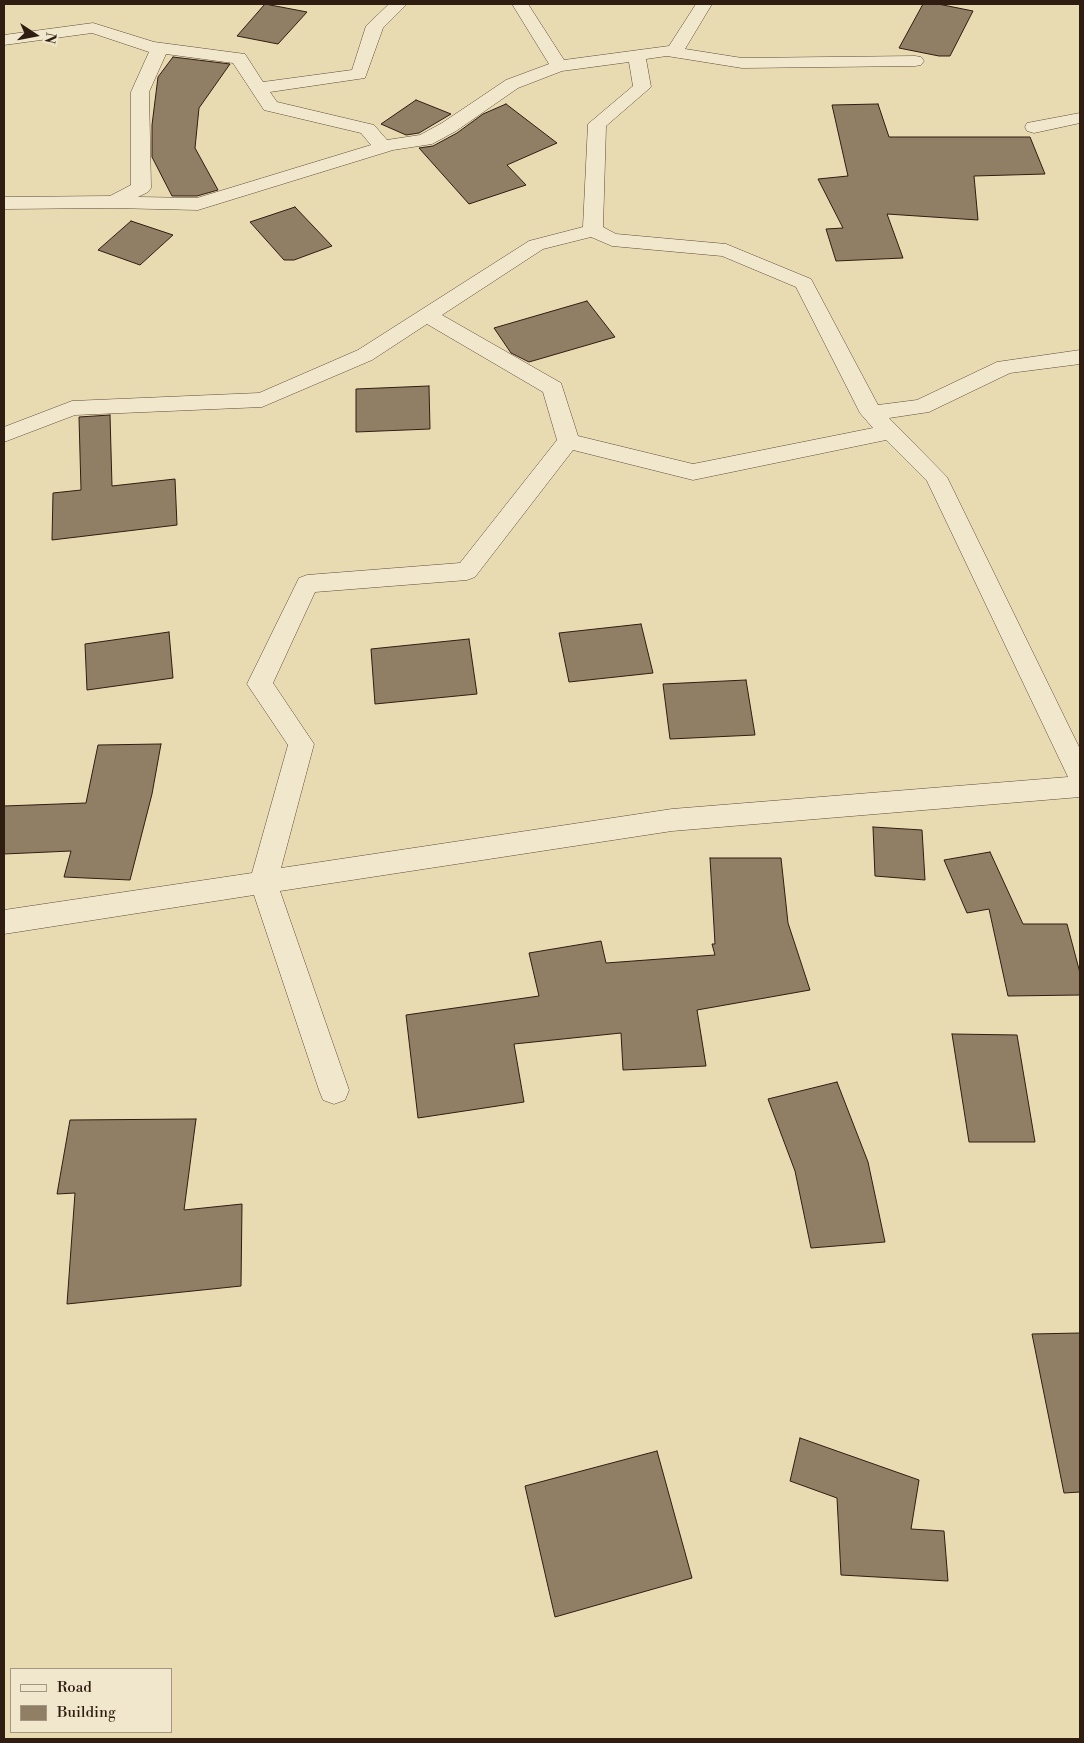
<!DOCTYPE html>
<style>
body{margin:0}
#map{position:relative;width:1084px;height:1743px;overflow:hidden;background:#e8dab1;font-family:"Libre Bodoni",serif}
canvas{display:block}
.frame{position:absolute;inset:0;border:5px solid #301d12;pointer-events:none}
.legend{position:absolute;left:10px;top:1668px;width:162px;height:65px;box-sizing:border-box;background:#f0e7cc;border:1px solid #a39682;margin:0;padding:6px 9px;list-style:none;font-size:15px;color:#301d12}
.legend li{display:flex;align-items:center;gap:10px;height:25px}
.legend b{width:25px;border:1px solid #a39682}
.north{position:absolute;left:10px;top:10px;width:50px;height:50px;-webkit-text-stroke:4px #f0e7cc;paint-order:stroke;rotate:101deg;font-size:14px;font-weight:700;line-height:20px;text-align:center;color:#301d12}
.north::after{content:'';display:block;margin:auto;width:18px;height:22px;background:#301d12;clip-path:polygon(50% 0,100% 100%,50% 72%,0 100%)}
</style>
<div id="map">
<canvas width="1084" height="1743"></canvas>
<div class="frame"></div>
<ul class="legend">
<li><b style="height:6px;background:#f0e7cc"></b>Road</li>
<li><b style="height:14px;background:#907f65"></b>Building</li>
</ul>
<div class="north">N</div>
</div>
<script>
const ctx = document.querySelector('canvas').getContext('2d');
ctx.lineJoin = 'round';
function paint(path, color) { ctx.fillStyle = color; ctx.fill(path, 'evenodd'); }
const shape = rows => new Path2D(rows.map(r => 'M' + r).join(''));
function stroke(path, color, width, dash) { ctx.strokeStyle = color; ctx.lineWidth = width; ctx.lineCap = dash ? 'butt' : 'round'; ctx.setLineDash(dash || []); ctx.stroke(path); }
const building = shape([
 [265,4,307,12,278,44,237,36,265,4],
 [923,4,938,4,973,11,950,56,939,56,899,48,923,4],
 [173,57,230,64,199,108,195,148,218,190,197,196,172,196,152,157,152,125,158,77,173,57],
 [416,100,451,114,419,133,406,135,381,124,416,100],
 [506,104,557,143,507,165,526,185,469,204,419,148,433,146,457,133,483,114,506,104],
 [878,104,889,137,1030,137,1045,174,974,176,978,220,887,214,903,258,836,261,826,229,843,228,818,179,848,176,832,105,878,104],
 [295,207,332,246,294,260,284,260,250,222,295,207],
 [131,221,173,235,140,265,98,250,131,221],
 [587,301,615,337,529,362,511,353,494,328,587,301],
 [429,386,430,429,356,432,356,389,429,386],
 [110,415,112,486,175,479,177,525,52,540,53,493,81,490,79,417,110,415],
 [641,624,653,673,569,682,559,633,641,624],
 [169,632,173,678,87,690,85,644,169,632],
 [469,639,477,694,375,704,371,649,469,639],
 [746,680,755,735,670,739,663,684,746,680],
 [161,744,152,794,130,880,64,877,71,851,4,854,4,806,86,803,98,745,161,744],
 [873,827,922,830,925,880,875,876,873,827],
 [990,852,1023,924,1067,924,1080,973,1080,995,1008,996,989,909,967,913,944,860,990,852],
 [710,858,781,858,788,923,810,990,697,1010,706,1066,623,1070,621,1033,514,1044,524,1102,418,1118,406,1015,539,996,529,953,601,941,606,963,715,955,712,944,715,944,710,858],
 [952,1034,1017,1035,1035,1142,969,1142,952,1034],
 [837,1082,868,1162,885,1242,811,1248,795,1171,768,1099,837,1082],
 [196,1119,184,1210,242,1204,241,1286,67,1304,75,1193,57,1194,70,1120,196,1119],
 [1080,1333,1080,1492,1064,1493,1032,1334,1080,1333],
 [800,1438,919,1480,911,1529,944,1531,948,1581,841,1575,837,1498,790,1481,800,1438],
 [657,1451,692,1578,555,1617,525,1486,657,1451]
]);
const street = shape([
 [389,4,407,4,383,28,365,78,270,92,277,102,374,125,387,140,420,135,442,123,506,80,549,64,512,4,528,4,564,60,669,46,696,4,712,4,685,49,742,58,915,56,921,57,924,61,921,65,915,66,742,68,667,56,646,59,651,87,606,126,603,227,616,234,726,244,811,279,878,405,917,400,997,362,1080,350,1080,364,1010,373,929,412,889,418,947,477,1080,749,1080,797,672,831,280,891,349,1090,345,1100,334,1104,323,1100,319,1090,254,895,4,934,4,910,252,873,288,745,247,684,299,578,307,575,460,563,557,440,543,392,427,324,372,360,262,407,75,415,4,442,4,427,72,401,259,393,358,350,529,241,583,227,588,124,633,86,629,62,562,71,518,88,456,131,432,144,393,150,198,210,113,208,4,209,4,197,110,196,131,185,131,92,149,52,92,33,4,45,4,35,93,23,154,42,245,54,263,82,352,70,366,26,389,4],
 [166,54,233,63,264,110,361,133,371,145,197,198,138,197,148,192,151,188,149,92,166,54],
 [591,237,612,246,722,256,796,287,860,413,873,428,693,464,578,436,561,383,442,315,543,249,591,237],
 [886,440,927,481,1068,777,672,809,281,868,314,744,273,683,315,592,467,580,475,577,573,450,693,480,886,440],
 [1080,113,1080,123,1034,133,1027,131,1025,127,1027,123,1080,113]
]);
paint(building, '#907f65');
stroke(building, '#301d12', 1);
stroke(street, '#5e4c3a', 1);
paint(street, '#f0e7cc');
</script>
